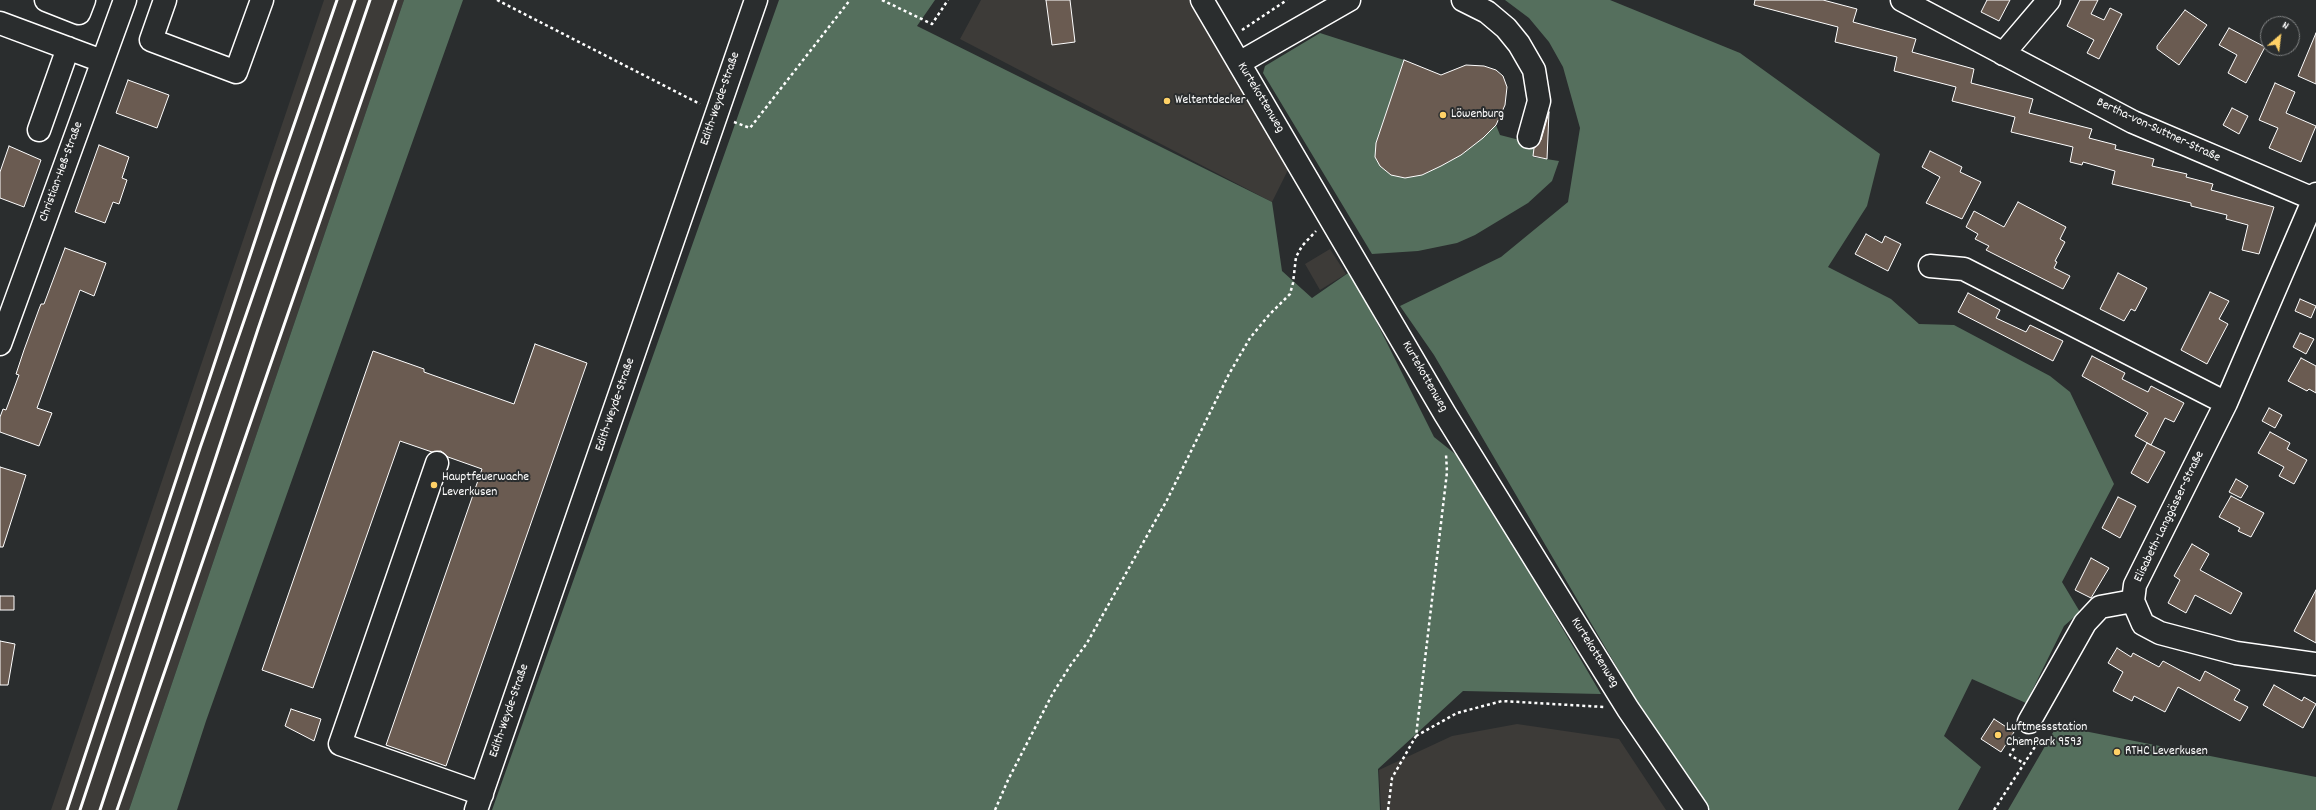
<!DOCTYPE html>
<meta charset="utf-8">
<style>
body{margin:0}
#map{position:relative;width:2316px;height:810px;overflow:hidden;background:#2a2d2e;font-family:Dekko,sans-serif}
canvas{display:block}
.north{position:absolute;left:2260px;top:16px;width:40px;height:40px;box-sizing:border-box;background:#2a2d2e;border:1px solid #7f8182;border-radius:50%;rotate:28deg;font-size:11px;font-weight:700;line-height:16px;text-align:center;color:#fff}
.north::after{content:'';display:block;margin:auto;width:14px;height:18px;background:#ffd166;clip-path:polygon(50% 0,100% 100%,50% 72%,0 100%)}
</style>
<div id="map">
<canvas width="2316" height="810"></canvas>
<div class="north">N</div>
</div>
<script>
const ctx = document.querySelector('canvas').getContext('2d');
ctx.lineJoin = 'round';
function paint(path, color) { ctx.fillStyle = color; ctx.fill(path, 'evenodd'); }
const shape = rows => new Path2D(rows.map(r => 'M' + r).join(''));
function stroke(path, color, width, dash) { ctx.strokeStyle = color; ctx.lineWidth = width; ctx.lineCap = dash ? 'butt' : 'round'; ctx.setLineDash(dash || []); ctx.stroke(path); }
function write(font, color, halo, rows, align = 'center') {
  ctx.font = font + ' Dekko,sans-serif'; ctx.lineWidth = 4; ctx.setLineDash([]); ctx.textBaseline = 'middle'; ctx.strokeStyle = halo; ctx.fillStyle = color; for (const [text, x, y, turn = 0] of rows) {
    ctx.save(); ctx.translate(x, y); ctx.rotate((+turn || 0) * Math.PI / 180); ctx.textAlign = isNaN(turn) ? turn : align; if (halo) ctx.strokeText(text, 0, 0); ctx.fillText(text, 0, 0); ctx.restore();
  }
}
const built = shape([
 [324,0,404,0,129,810,51,810],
 [981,0,1195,0,1292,162,1272,202,960,39],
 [1330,249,1346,274,1320,290,1305,264],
 [1517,724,1619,739,1666,810,1381,810,1379,770,1452,736]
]);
const green = shape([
 [404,0,463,0,206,721,177,810,129,810],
 [779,0,935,0,917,26,1272,202,1282,271,1312,298,1351,271,1434,437,1464,461,1601,694,1463,691,1378,769,1380,810,492,810],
 [1505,0,1610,0,1740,53,1880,154,1867,206,1828,267,1891,299,1919,324,1954,325,2050,376,2070,392,2114,484,2062,582,2080,612,2064,626,2026,703,1972,679,1944,736,1981,767,1958,810,1710,810,1632,693,1434,355,1400,306,1501,257,1568,202,1580,128,1563,67,1549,42,1529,18],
 [1320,33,1404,60,1376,143,1375,157,1422,175,1461,155,1496,125,1500,135,1535,144,1533,157,1559,161,1552,181,1528,203,1475,235,1457,243,1418,251,1372,254,1263,73,1265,66],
 [2059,722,2069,728,2316,777,2316,810,2008,810]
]);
const building = shape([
 [1046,0,1070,0,1075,42,1052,45,1046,0],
 [1755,0,1823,0,1857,9,1853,22,1916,39,1912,52,1974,69,1971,83,2033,99,2029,113,2092,129,2089,138,2116,145,2115,149,2154,159,2152,166,2187,174,2186,177,2213,184,2211,190,2274,207,2259,254,2242,250,2248,225,2226,219,2227,215,2191,206,2191,203,2112,184,2115,171,2083,162,2082,165,2070,162,2073,147,2011,132,2015,117,1952,101,1956,87,1894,71,1897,57,1835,42,1838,27,1754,5,1755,0],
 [1987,0,2010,0,1999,21,1981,12,1987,0],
 [2080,0,2098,0,2091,14,2104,20,2110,8,2122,14,2099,59,2087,53,2094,40,2067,26,2080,0],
 [2185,10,2207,25,2179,65,2157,49,2157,46,2185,10],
 [2229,28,2265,47,2246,83,2228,73,2237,55,2219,45,2229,28],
 [2316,33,2316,84,2298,76,2316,33],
 [1404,60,1441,75,1466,65,1484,66,1496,70,1503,76,1507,87,1505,105,1496,125,1483,138,1461,155,1441,166,1422,175,1405,178,1391,175,1380,166,1375,157,1376,143,1404,60],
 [128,80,169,95,157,128,116,113,128,80],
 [2275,83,2295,92,2286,113,2316,126,2301,162,2269,148,2278,128,2259,120,2275,83],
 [2232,108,2248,116,2239,134,2223,125,2232,108],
 [1549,112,1547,159,1533,156,1534,148,1541,140,1549,112],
 [99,145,129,157,122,178,127,180,119,204,113,202,105,223,75,212,99,145],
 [9,146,41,160,24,207,0,198,0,172,9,146],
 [1930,151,1962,167,1960,172,1981,182,1962,219,1926,203,1940,177,1922,167,1930,151],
 [2018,202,2066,227,2060,239,2065,242,2055,261,2057,262,2054,268,2070,276,2063,289,1986,250,1989,246,1975,239,1978,234,1966,227,1974,211,2004,227,2018,202],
 [1866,234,1882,243,1885,236,1901,244,1888,271,1855,254,1866,234],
 [65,248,106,263,94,296,80,290,37,408,52,413,39,446,0,432,0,417,3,409,6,410,19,375,16,374,24,350,39,309,41,304,44,304,65,248],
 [2118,273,2147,288,2135,311,2131,309,2124,321,2100,309,2118,273],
 [2210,292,2229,301,2219,319,2228,324,2207,364,2181,350,2210,292],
 [1968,293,2000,310,1996,318,2026,332,2030,325,2063,341,2053,361,1958,312,1968,293],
 [2300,299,2316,306,2311,318,2295,311,2300,299],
 [2300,333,2314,339,2306,354,2293,347,2300,333],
 [535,344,587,363,446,766,386,745,482,469,448,457,441,451,432,452,400,441,313,688,262,670,373,351,424,369,424,372,514,404,535,344],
 [2092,356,2125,373,2122,379,2148,392,2151,386,2184,403,2174,422,2165,418,2151,445,2135,436,2148,413,2082,376,2092,356],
 [2301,358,2316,366,2316,393,2309,389,2307,391,2288,381,2301,358],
 [2269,408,2282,415,2275,428,2262,421,2269,408],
 [2270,432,2290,443,2287,449,2307,460,2294,484,2279,476,2284,467,2258,453,2270,432],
 [2147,443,2165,452,2148,483,2131,473,2147,443],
 [0,467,26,475,3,547,0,547,0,467],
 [2236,479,2248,486,2241,498,2229,492,2236,479],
 [2231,496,2264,513,2251,537,2238,531,2240,528,2219,517,2231,496],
 [2118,497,2136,506,2120,538,2102,528,2118,497],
 [2192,544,2209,554,2200,570,2242,593,2231,614,2195,595,2186,613,2168,603,2180,580,2174,576,2192,544],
 [2091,558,2109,568,2091,598,2075,590,2091,558],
 [2316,590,2316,643,2294,631,2316,590],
 [0,596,14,596,14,610,0,610,0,596],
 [0,641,15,644,8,685,0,685,0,641],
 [2117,648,2131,657,2133,653,2159,667,2163,661,2200,681,2205,671,2240,690,2234,700,2248,707,2240,721,2178,687,2165,712,2134,696,2132,701,2113,691,2123,672,2108,663,2117,648],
 [2274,685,2302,701,2304,697,2316,704,2303,728,2263,705,2274,685],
 [291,709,321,719,314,741,285,726,291,709],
 [1994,719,2014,732,2001,752,1981,739,1994,719]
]);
const path = shape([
 [497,0,700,104],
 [882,0,932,24,948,0],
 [1242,30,1287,0],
 [734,122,750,128,850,0],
 [1416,736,1457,713,1502,701,1604,707],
 [2020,738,2010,755,2025,764],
 [995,810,1008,780,1053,693,1070,666,1087,643,1167,500,1229,374,1250,338,1269,315,1290,294,1293,283,1296,257,1302,246,1316,231],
 [1388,810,1392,778,1416,736,1447,472,1446,454],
 [1994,810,2040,739]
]);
const minor = shape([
 [46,0,79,13,84,0],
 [165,0,151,40,236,72,262,0],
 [1202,0,1445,414,1628,709,1697,810],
 [1463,0,1487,12,1506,28,1519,44,1534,70,1539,101,1529,137],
 [1902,0,2133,122,2316,200],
 [0,23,102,61],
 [2003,54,2049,0],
 [1239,63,1349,0],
 [39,130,68,48],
 [2316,194,2226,403,2135,585,2133,601,2143,624,2160,633,2236,653,2316,664],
 [1930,266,1964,269,2226,403],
 [0,344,125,0],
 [437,463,340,744,482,794],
 [2029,722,2085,623,2100,607,2133,601],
 [476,810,756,0]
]);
const rail = shape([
 [67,810,275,180,337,0],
 [80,810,200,448,355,0],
 [100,810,258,329,370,0],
 [117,810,396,0]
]);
const markers = [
 [1167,101,4,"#ffd166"],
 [1443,115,4,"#ffd166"],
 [434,485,4,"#ffd166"],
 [1998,735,4,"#ffd166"],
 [2117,752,4,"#ffd166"]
];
const streetNames = [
 ["Kurtekottenweg",1260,98,59],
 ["Edith-Weyde-Straße",721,99,-71],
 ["Bertha-von-Suttner-Straße",2158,131,25],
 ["Christian-Heß-Straße",62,172,-70],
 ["Kurtekottenweg",1424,377,60],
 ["Edith-Weyde-Straße",616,405,-71],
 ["Elisabeth-Langgässer-Straße",2170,517,-64],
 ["Kurtekottenweg",1594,653,58],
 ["Edith-Weyde-Straße",510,711,-71]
];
const poiNames = [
 ["Weltentdecker",1175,101],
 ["Löwenburg",1451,115],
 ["Hauptfeuerwache",442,478],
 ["Leverkusen",442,493],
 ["Luftmessstation",2006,728],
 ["ChemPark 9593",2006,743],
 ["RTHC Leverkusen",2125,752]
];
paint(built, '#3d3b38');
paint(green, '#556f5d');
paint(building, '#6a5b51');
stroke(building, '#fff', 1);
stroke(minor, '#fff', 25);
stroke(path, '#fff', 2.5, [3, 3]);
stroke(minor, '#2a2d2e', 22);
stroke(rail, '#fff', 3);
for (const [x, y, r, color] of markers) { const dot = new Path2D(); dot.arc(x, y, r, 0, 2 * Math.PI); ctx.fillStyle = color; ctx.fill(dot); stroke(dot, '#2a2d2e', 1.5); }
write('13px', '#fff', '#2a2d2e', streetNames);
write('13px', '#fff', '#2a2d2e', poiNames, 'left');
</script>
